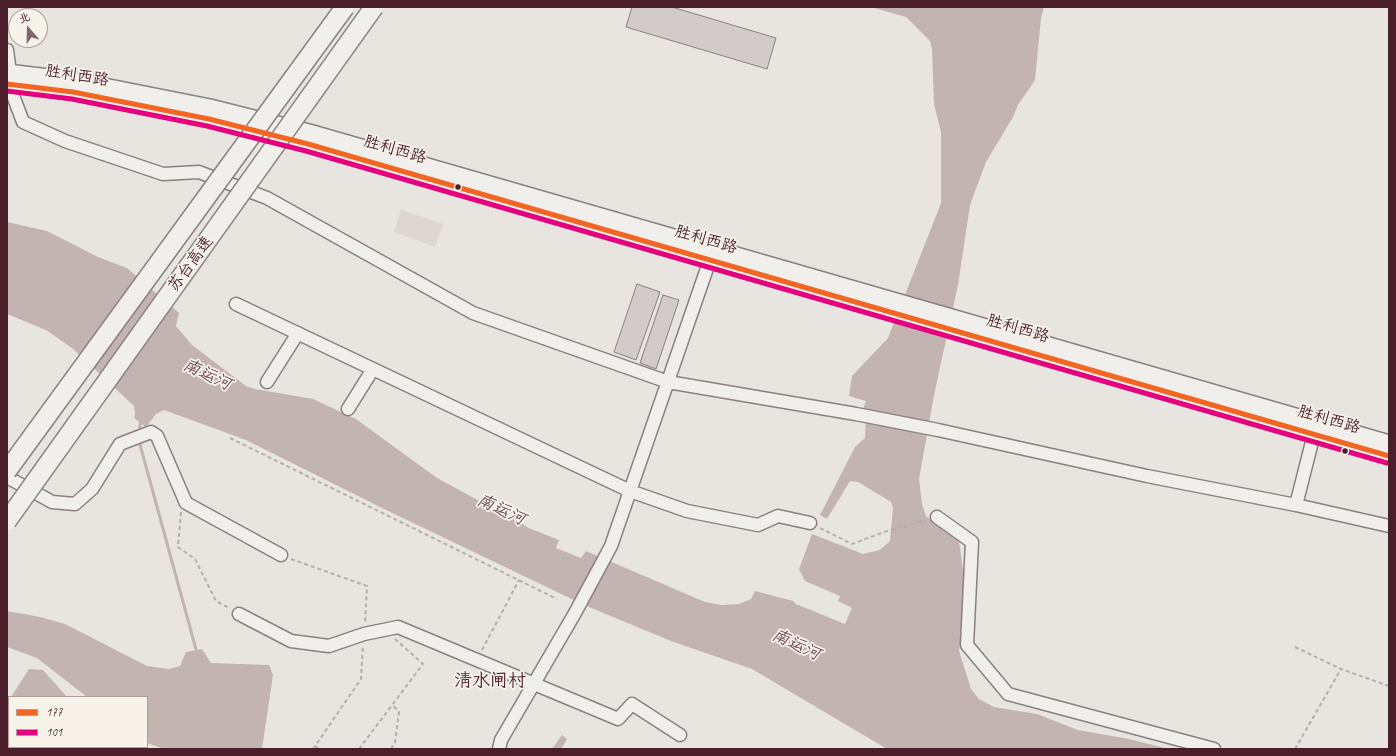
<!DOCTYPE html>
<meta charset="utf-8">
<style>
body{margin:0}
#map{position:relative;width:1396px;height:756px;overflow:hidden;background:#e8e5e0;font-family:Caveat,"LXGW WenKai TC",sans-serif}
canvas{display:block}
.frame{position:absolute;inset:0;border:8px solid #4a1f2b;pointer-events:none}
.legend{position:absolute;left:8px;top:696px;width:140px;height:52px;box-sizing:border-box;background:#f7f3e8;border:1px solid #b29e9c;margin:0;padding:5px 7px;list-style:none;font-size:12px;color:#4a1f2b}
.legend li{display:flex;align-items:center;gap:8px;height:20px}
.legend b{width:20px;border:1px solid #b29e9c}
.north{position:absolute;left:8px;top:8px;width:40px;height:40px;box-sizing:border-box;background:#f7f3e8;border:1px solid #b29e9c;border-radius:50%;rotate:340deg;font-size:11px;font-weight:700;line-height:16px;text-align:center;color:#4a1f2b}
.north::after{content:'';display:block;margin:auto;width:14px;height:18px;background:#81646a;clip-path:polygon(50% 0,100% 100%,50% 72%,0 100%)}
</style>
<div id="map">
<canvas width="1396" height="756"></canvas>
<div class="frame"></div>
<ul class="legend">
<li><b style="height:5px;background:#f26522"></b>177</li>
<li><b style="height:5px;background:#e5007d"></b>101</li>
</ul>
<div class="north">北</div>
</div>
<script>
const ctx = document.querySelector('canvas').getContext('2d');
ctx.lineJoin = 'round';
function paint(path, color) { ctx.fillStyle = color; ctx.fill(path, 'evenodd'); }
const shape = rows => new Path2D(rows.map(r => 'M' + r).join(''));
function stroke(path, color, width, dash) { ctx.strokeStyle = color; ctx.lineWidth = width; ctx.lineCap = dash ? 'butt' : 'round'; ctx.setLineDash(dash || []); ctx.stroke(path); }
function write(font, color, halo, rows, align = 'center') {
  ctx.font = font + ' Caveat,"LXGW WenKai TC",sans-serif'; ctx.lineWidth = 3.5; ctx.setLineDash([]); ctx.textBaseline = 'middle'; ctx.strokeStyle = halo; ctx.fillStyle = color; for (const [text, x, y, turn = 0] of rows) {
    ctx.save(); ctx.translate(x, y); ctx.rotate((+turn || 0) * Math.PI / 180); ctx.textAlign = isNaN(turn) ? turn : align; if (halo) ctx.strokeText(text, 0, 0); ctx.fillText(text, 0, 0); ctx.restore();
  }
}
const green = shape([
 [401,210,443,224,435,247,394,232]
]);
const water = shape([
 [871,7,1044,7,1041,18,1035,80,1018,105,1013,117,986,162,970,205,958,285,934,395,919,479,922,504,926,516,959,541,966,591,959,651,971,689,979,699,994,707,1037,714,1078,730,1129,739,1169,749,887,749,752,669,671,641,584,605,382,508,246,440,164,410,156,414,146,427,134,418,135,414,134,406,72,348,46,330,7,314,7,222,47,231,98,257,127,268,179,313,176,326,192,345,246,386,255,389,313,399,356,419,437,478,529,528,559,540,556,548,581,558,586,551,705,602,722,605,739,604,751,599,755,591,793,601,796,604,845,624,852,608,838,601,840,596,805,581,799,569,812,534,863,554,880,550,890,541,893,508,891,502,858,482,850,481,827,519,820,515,855,447,865,438,866,413,862,412,866,401,849,396,852,376,888,338,941,203,941,132,934,104,932,49,930,41,906,17],
 [7,611,40,617,65,624,147,666,169,669,180,666,186,652,202,649,211,663,269,665,273,675,262,749,164,749,147,743,147,697,87,697,37,658,7,647],
 [29,669,43,670,67,697,11,697],
 [7,700,9,700,9,747,32,747,31,749,7,749],
 [562,735,567,739,561,749,552,749],
 [50,747,122,747,124,749,48,749]
]);
const stream = shape([
 [139,433,141,419],
 [139,441,197,653]
]);
const building = shape([
 [632,7,672,7,776,38,767,69,626,27,632,7],
 [637,284,660,292,636,360,614,352,637,284],
 [663,295,679,300,656,369,640,363,663,295]
]);
const path = shape([
 [230,438,557,599],
 [181,512,178,547,195,559,216,601,229,608],
 [820,528,852,544,884,532,926,520],
 [291,559,367,586,365,623],
 [1295,647,1341,669,1389,686],
 [482,650,519,580],
 [315,746,320,749],
 [313,749,361,679,363,645],
 [359,749,423,664,395,639],
 [391,749,395,742,399,712,392,704],
 [1295,749,1341,669]
]);
const minor = shape([
 [7,50,10,73,9,85,23,122,65,141,163,174,199,172,267,198,473,313,668,382,856,414,938,430,1147,476,1296,505,1389,526],
 [236,304,630,491,687,511,758,525,778,516,810,523],
 [267,382,298,333],
 [348,409,373,369],
 [7,477,52,502,75,504,92,489,120,444,151,432,157,436,186,503,281,555],
 [1296,505,1316,426],
 [937,517,972,542,967,645,1008,694,1214,749],
 [239,614,291,641,329,646,364,634,398,627,618,719,632,704,680,735],
 [499,749,501,740,575,613,611,546,713,251]
]);
const major = shape([
 [7,72,74,80,210,107,309,132,1389,443],
 [7,84,73,92,209,119,308,144,954,329,1389,456]
]);
const highwayBridge = shape([
 [7,471,345,7],
 [7,521,374,7]
]);
const bus1 = shape([
 [7,84,73,92,209,119,308,144,1389,456]
]);
const bus2 = shape([
 [7,91,72,99,207,126,306,151,1387,463]
]);
const markers = [
 [458,187,3.5,"#4a1f2b"],
 [1345,451,3.5,"#4a1f2b"]
];
const streetNames = [
 ["胜利西路",77,76,9],
 ["胜利西路",395,150,16],
 ["胜利西路",706,240,16],
 ["苏台高速",191,264,-54],
 ["胜利西路",1018,329,16],
 ["胜利西路",1329,420,16]
];
const waterNames = [
 ["南运河",207,375,25],
 ["南运河",501,510,25],
 ["南运河",796,645,25]
];
const quarterNames = [
 ["清水闸村",490,681]
];
paint(green, '#ded6d0');
paint(water, '#c3b4b1');
stroke(stream, '#c3b4b1', 3);
paint(building, '#d1ccc9');
stroke(building, '#898080', 1);
stroke(minor, '#898080', 15);
stroke(major, '#898080', 18);
stroke(path, '#b4aeac', 2, [4, 3]);
stroke(minor, '#f0efeb', 12);
stroke(major, '#f0efeb', 15);
stroke(highwayBridge, '#898080', 21, []);
stroke(highwayBridge, '#f0efeb', 18);
stroke(bus1, '#f26522', 5);
stroke(bus2, '#e5007d', 5);
for (const [x, y, r, color] of markers) { const dot = new Path2D(); dot.arc(x, y, r, 0, 2 * Math.PI); ctx.fillStyle = color; ctx.fill(dot); stroke(dot, '#f7f3e8', 1.5); }
write('16px', '#4a1f2b', '#f7f3e8', streetNames);
write('italic 17px', '#6f4c53', '#f7f3e8', waterNames);
write('18px', '#4a1f2b', '#f7f3e8', quarterNames);
</script>
